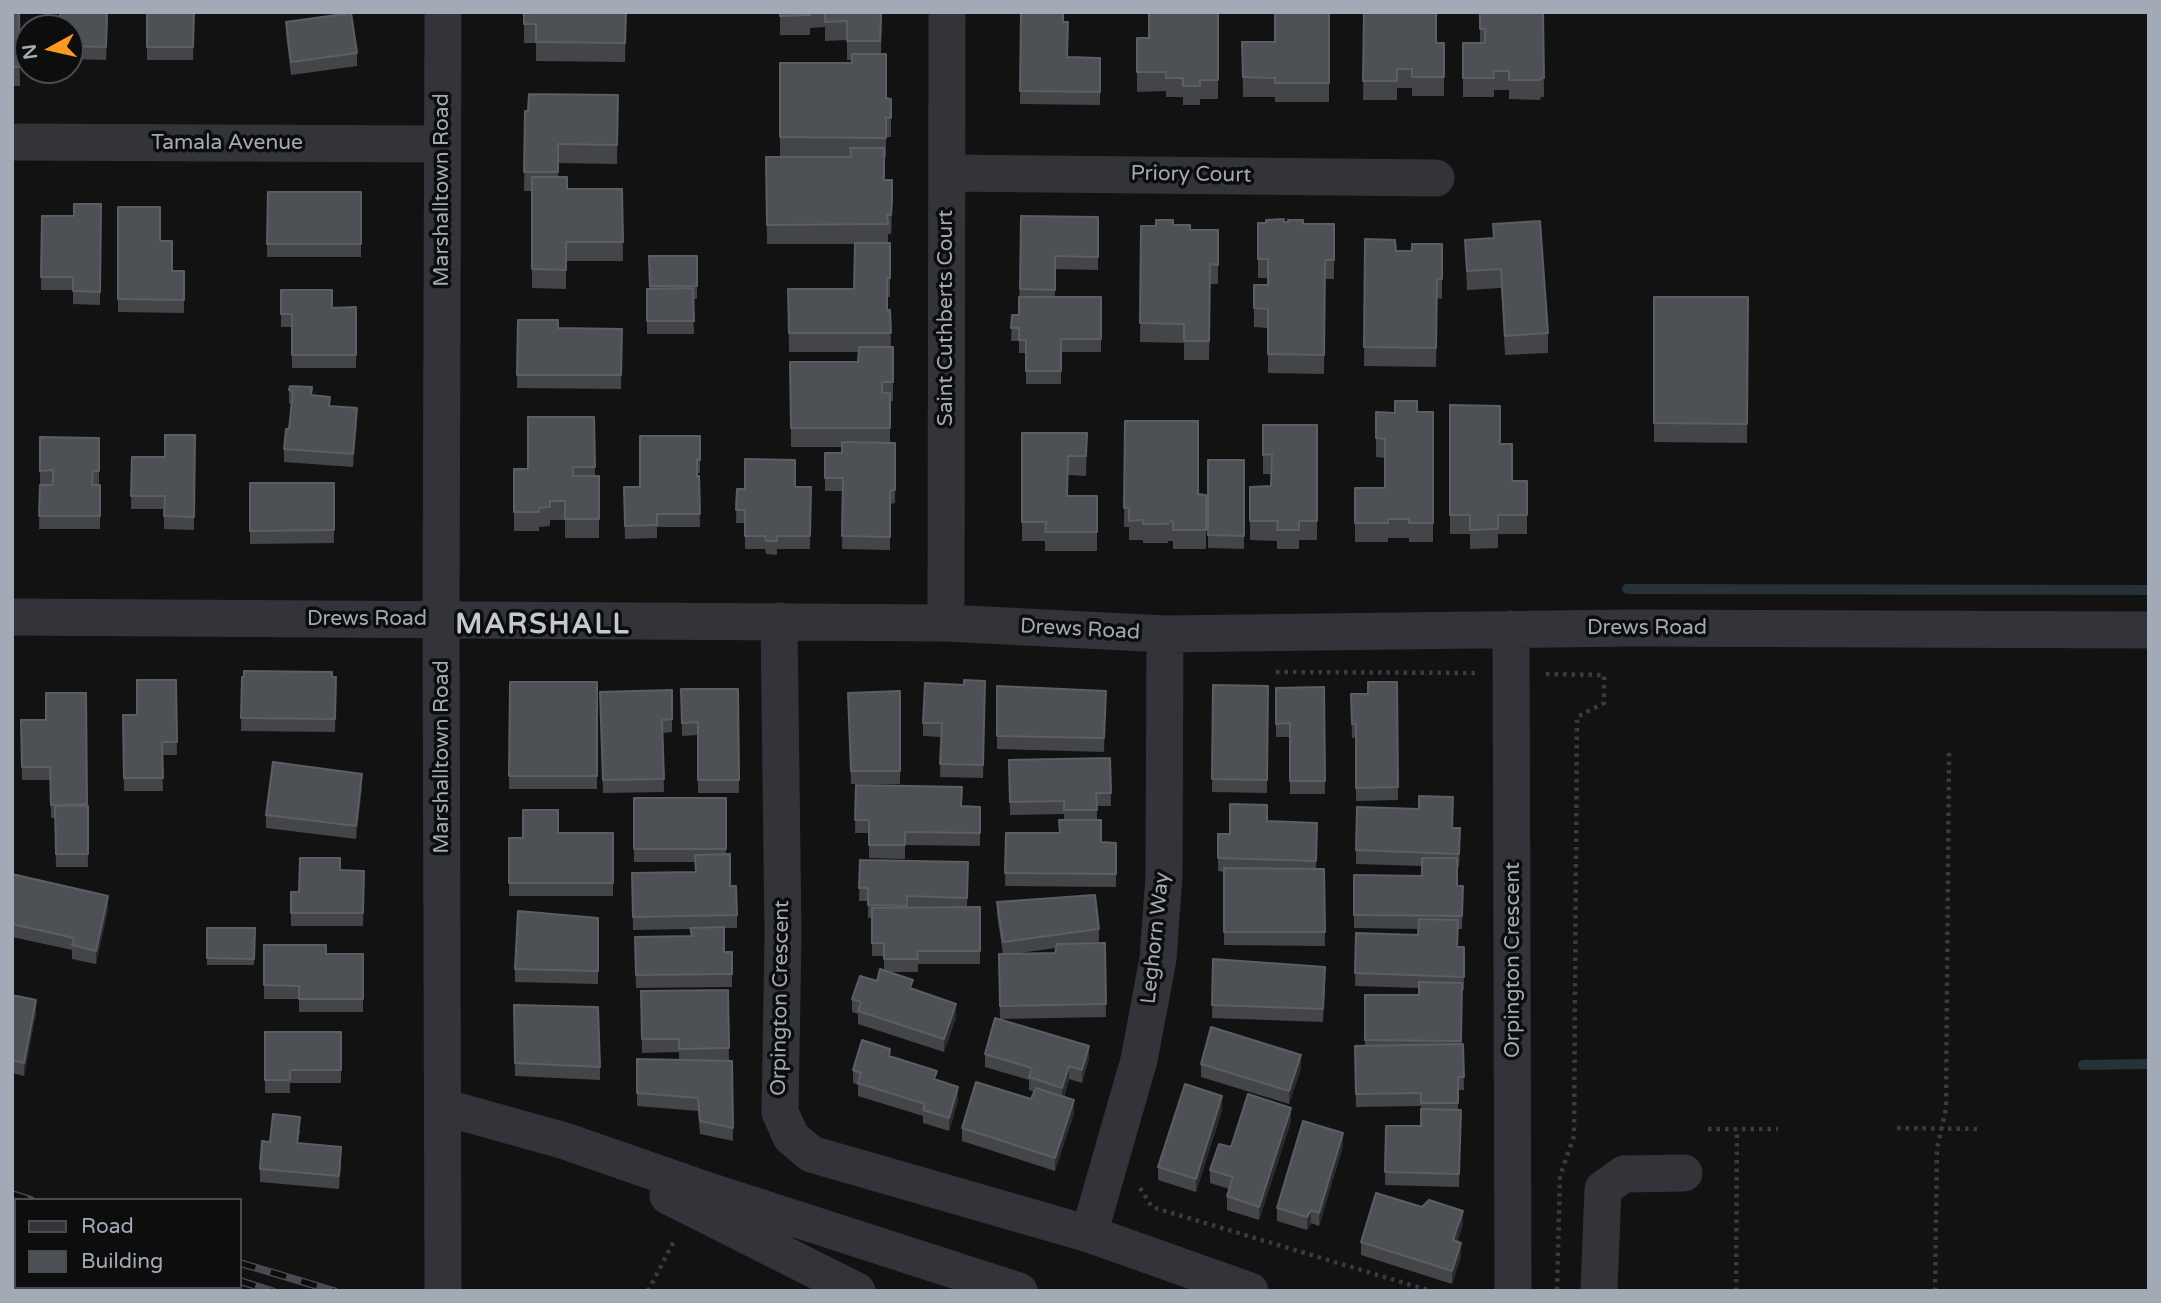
<!DOCTYPE html>
<style>
body{margin:0}
#map{position:relative;width:2161px;height:1303px;overflow:hidden;background:#121213;font-family:"Varela Round",sans-serif}
canvas{display:block}
.frame{position:absolute;inset:0;border:14px solid #a2aab5;pointer-events:none}
.legend{position:absolute;left:14px;top:1198px;width:228px;height:91px;box-sizing:border-box;background:#0d0d0e;border:2px solid #494c51;margin:0;padding:9px 12px;list-style:none;font-size:21px;color:#a2aab5}
.legend li{display:flex;align-items:center;gap:14px;height:35px}
.legend b{width:35px;border:2px solid #494c51}
.north{position:absolute;left:14px;top:14px;width:70px;height:70px;box-sizing:border-box;background:#0d0d0e;border:2px solid #494c51;border-radius:50%;rotate:262deg;font-size:19px;font-weight:700;line-height:28px;text-align:center;color:#a2aab5}
.north::after{content:'';display:block;margin:auto;width:24px;height:32px;background:#fd9920;clip-path:polygon(50% 0,100% 100%,50% 72%,0 100%)}
</style>
<div id="map">
<canvas width="2161" height="1303"></canvas>
<div class="frame"></div>
<ul class="legend">
<li><b style="height:9px;background:#323439"></b>Road</li>
<li><b style="height:19px;background:#4d5055"></b>Building</li>
</ul>
<div class="north">N</div>
</div>
<script>
const ctx = document.querySelector('canvas').getContext('2d');
ctx.lineJoin = 'round';
const shape = rows => new Path2D(rows.map(r => 'M' + r).join(''));
function stroke(path, color, width, dash) { ctx.strokeStyle = color; ctx.lineWidth = width; ctx.lineCap = dash ? 'butt' : 'round'; ctx.setLineDash(dash || []); ctx.stroke(path); }
function paint(path, color) { ctx.fillStyle = color; ctx.fill(path, 'evenodd'); }
function write(font, color, halo, rows, align = 'center') {
  ctx.font = font + ' "Varela Round",sans-serif'; ctx.lineWidth = 7; ctx.setLineDash([]); ctx.textBaseline = 'middle'; ctx.strokeStyle = halo; ctx.fillStyle = color; for (const [text, x, y, turn = 0] of rows) {
    ctx.save(); ctx.translate(x, y); ctx.rotate((+turn || 0) * Math.PI / 180); ctx.textAlign = isNaN(turn) ? turn : align; if (halo) ctx.strokeText(text, 0, 0); ctx.fillText(text, 0, 0); ctx.restore();
  }
}
const stream = shape([
 [1627,589,2149,590],
 [2083,1065,2149,1064]
]);
const path = shape([
 [1276,672,1477,673],
 [1546,674,1604,675,1604,703,1577,717,1574,1136,1560,1176,1557,1291],
 [1897,1128,1981,1129],
 [1708,1129,1778,1129],
 [1140,1188,1152,1207,1431,1291],
 [12,1269,16,1270],
 [68,1287,79,1291],
 [648,1291,675,1239],
 [1736,1291,1737,1129],
 [1935,1291,1937,1148,1946,1109,1949,752]
]);
const minor = shape([
 [443,12,441,619,443,1291],
 [12,142,442,144],
 [947,173,1436,178],
 [12,617,946,623,1165,634,1631,628,2149,630],
 [779,621,783,936,780,1112,791,1137,811,1154,1089,1234,1250,1291],
 [946,623,947,12],
 [1511,629,1513,1291],
 [443,1107,565,1141,700,1188,1019,1291],
 [668,1196,857,1291],
 [1089,1234,1139,1060,1158,959,1164,876,1165,634],
 [1599,1291,1603,1189,1624,1174,1684,1173]
]);
const rail = shape([
 [12,1194,31,1200],
 [12,1212,16,1213],
 [240,1263,334,1291],
 [240,1281,272,1291]
]);
const wall = shape([
 [12,12,19,12,20,86,12,86],
 [108,12,106,60,70,59,70,28],
 [147,12,194,12,193,60,147,60],
 [524,12,626,12,625,62,536,61,536,43,524,43],
 [780,12,882,12,881,54,886,98,891,118,891,137,886,137,886,157,884,157,884,180,892,222,891,234,888,234,888,243,890,243,890,297,887,297,887,310,890,310,891,347,893,347,893,401,890,401,890,443,895,443,895,503,890,504,890,550,842,549,843,491,825,491,825,453,842,453,842,447,791,447,790,362,858,362,858,352,789,352,788,289,854,289,855,244,767,244,766,157,851,157,780,157,780,63,852,63,852,60,847,60,847,40,825,41,825,27,810,28,810,35,780,35],
 [1021,12,1063,22,1068,57,1100,58,1100,105,1020,104],
 [1218,12,1218,99,1200,99,1200,105,1183,105,1183,97,1166,97,1166,91,1137,92,1137,38,1149,38],
 [1329,12,1329,102,1275,102,1275,97,1243,97,1242,42,1275,42],
 [1364,12,1436,43,1444,43,1444,96,1412,96,1412,88,1397,88,1397,100,1363,100],
 [1480,12,1543,12,1544,97,1541,97,1540,100,1509,99,1509,90,1494,90,1494,97,1463,97,1463,43,1480,43],
 [286,22,357,53,357,66,291,75,286,35],
 [618,95,617,164,558,163,558,177,567,189,622,189,623,261,566,261,566,289,532,288,532,191,524,191,525,111],
 [268,192,361,192,361,257,267,257],
 [101,204,100,305,73,304,73,290,41,290,42,216,74,216],
 [118,207,160,241,172,271,184,271,184,313,118,312],
 [1021,216,1098,217,1098,270,1055,269,1055,297,1101,297,1101,352,1061,352,1061,384,1026,384,1026,353,1019,353,1019,341,1011,341,1012,315,1019,315],
 [1284,222,1334,224,1334,279,1325,279,1324,374,1268,373,1268,328,1254,327,1254,285,1268,285,1268,278,1258,278,1258,223],
 [1493,224,1548,333,1548,353,1505,355,1501,288,1467,290,1465,240,1493,238],
 [1173,225,1190,230,1218,230,1218,284,1210,284,1209,360,1184,360,1184,343,1140,342,1141,226],
 [1365,239,1396,251,1412,251,1442,244,1442,299,1437,298,1436,367,1364,366],
 [649,256,697,256,697,299,693,299,694,334,647,334,647,289,649,289],
 [281,290,332,308,356,307,356,368,292,368,292,327,281,327],
 [1654,297,1748,297,1747,443,1654,442],
 [518,320,558,328,622,329,621,389,517,388],
 [289,390,312,395,357,422,353,467,284,462,284,449,289,429,291,404,289,403],
 [1450,405,1500,444,1512,481,1527,481,1527,534,1498,534,1498,548,1470,549,1470,534,1450,534],
 [1376,412,1433,412,1433,542,1409,542,1409,538,1388,538,1388,542,1355,542,1355,488,1385,488,1385,458,1376,457],
 [594,417,595,476,599,476,599,538,565,538,565,520,550,520,550,526,539,527,539,531,514,531,514,469,528,469],
 [1125,421,1198,494,1206,495,1206,549,1173,549,1173,541,1168,541,1168,543,1143,543,1143,540,1129,540,1129,527,1124,527],
 [1263,425,1317,425,1317,540,1299,540,1299,549,1277,549,1277,541,1250,540,1250,487,1271,486,1271,474,1263,474],
 [1022,433,1087,433,1086,476,1068,475,1068,496,1097,496,1097,551,1045,551,1045,541,1022,541],
 [195,435,194,530,164,529,164,509,131,509,132,457,165,457],
 [700,436,700,473,697,473,697,477,699,476,700,527,657,527,657,538,625,539,624,487,640,487],
 [40,437,99,438,99,484,93,484,92,485,100,485,100,529,39,529,40,485,53,485,53,484,40,484],
 [1208,460,1244,460,1244,549,1208,548],
 [250,483,334,483,334,543,250,544],
 [795,487,811,487,810,549,777,549,777,555,766,554,765,549,745,549,745,523,736,523,737,489],
 [242,677,336,677,335,732,241,731],
 [176,680,177,755,162,755,163,791,124,791,123,715,137,715],
 [510,682,597,682,597,789,509,789],
 [1397,682,1398,800,1356,801,1356,737,1352,738,1351,694,1368,694],
 [1213,685,1268,686,1267,793,1212,792],
 [997,686,1106,691,1104,752,997,749],
 [1324,687,1325,794,1290,794,1290,737,1276,737,1276,688],
 [681,689,738,689,739,793,698,793,698,735,682,736],
 [672,690,672,732,663,733,664,792,603,793,600,692],
 [900,691,900,784,851,784,848,693],
 [86,693,88,867,56,867,55,818,51,818,50,780,22,780,21,720,46,720],
 [985,694,983,778,940,777,941,737,923,736,923,723],
 [1110,758,1111,806,1097,806,1097,820,1101,842,1116,843,1116,887,1005,886,1006,833,1059,833,1064,820,1064,814,1010,815,1009,760],
 [856,785,962,806,980,807,980,846,905,845,905,859,869,858,869,833,855,833],
 [362,787,356,839,266,828,266,815],
 [634,798,726,798,726,854,730,886,737,915,737,928,724,928,724,952,732,952,732,987,636,988,635,937,690,936,690,929,633,930,632,873,696,872,695,862,634,862],
 [1267,821,1317,823,1316,869,1324,869,1325,946,1224,945,1224,872,1218,871,1218,834,1230,834],
 [1452,828,1460,842,1459,867,1457,867,1457,886,1463,886,1462,929,1458,929,1457,947,1464,947,1464,990,1462,990,1462,1044,1463,1044,1464,1090,1458,1090,1458,1110,1461,1110,1459,1187,1385,1185,1386,1126,1421,1126,1421,1106,1356,1107,1355,1046,1365,1046,1365,995,1419,995,1419,988,1355,986,1356,933,1418,935,1419,929,1354,928,1354,875,1422,876,1422,866,1356,864,1356,850],
 [558,833,613,833,613,896,509,896,509,838,523,838],
 [860,860,968,862,967,908,980,907,980,964,918,964,918,972,887,972,956,1017,944,1052,858,1024,858,1014,852,1012,852,999,877,981,884,971,884,956,872,956,872,918,868,918,868,901,859,901],
 [340,870,364,871,363,926,291,926,291,892,299,892],
 [12,874,108,909,96,964,72,959,72,950,12,937],
 [997,902,1099,929,1099,942,1090,943,1105,943,1106,1017,1000,1019,999,954,1003,954,997,915],
 [1056,948,1055,953,1012,954],
 [598,918,598,984,515,982,515,969],
 [207,928,255,928,254,965,207,965],
 [264,945,326,954,363,954,363,1012,299,1012,299,999,264,999],
 [1213,959,1325,980,1323,1022,1212,1018],
 [728,990,729,1060,732,1061,733,1141,700,1134,698,1111,637,1106,637,1059,679,1059,679,1052,642,1053,641,991],
 [12,995,36,1013,24,1076,12,1073],
 [514,1005,600,1067,600,1080,515,1076],
 [265,1032,341,1032,341,1083,290,1083,290,1093,265,1093],
 [985,1054,1089,1059,1082,1083,1069,1079,1064,1097,1074,1113,1055,1171,962,1141,962,1128,1031,1099,1034,1092,1029,1090,1029,1080,985,1067],
 [890,1056,937,1080,958,1100,949,1131,923,1123,923,1116,858,1096,858,1085,853,1083,853,1070],
 [1201,1064,1301,1068,1289,1104,1201,1077],
 [1222,1110,1196,1192,1158,1180,1158,1167],
 [1291,1121,1259,1220,1227,1210,1227,1196,1229,1189,1210,1183,1210,1170,1231,1147],
 [300,1130,298,1143,341,1160,339,1189,260,1182,260,1169,270,1142],
 [1343,1146,1319,1226,1311,1223,1307,1230,1277,1221,1277,1208],
 [1463,1224,1457,1242,1461,1256,1452,1284,1361,1255,1361,1242]
]);
const shadedWall = shape([
 [892,202,892,222,891,234,891,215],
 [357,408,357,422,353,467,353,454],
 [362,774,362,787,356,839,356,826],
 [108,896,108,909,96,964,96,951],
 [36,1000,36,1013,24,1076,24,1063],
 [956,1004,956,1017,944,1052,944,1039],
 [1089,1046,1089,1059,1082,1083,1082,1070],
 [1301,1055,1301,1068,1289,1104,1289,1091],
 [1069,1066,1069,1079,1062,1101,1062,1088],
 [958,1087,958,1100,949,1131,949,1118],
 [1222,1096,1222,1110,1196,1192,1196,1179],
 [1074,1100,1074,1113,1055,1171,1055,1158],
 [1291,1108,1291,1121,1259,1220,1259,1207],
 [1343,1133,1343,1146,1319,1226,1319,1213],
 [341,1147,341,1160,339,1189,339,1176],
 [1311,1210,1311,1223,1307,1230,1307,1217],
 [1463,1211,1463,1224,1453,1254,1453,1240],
 [1461,1243,1461,1256,1452,1284,1452,1271]
]);
const building = shape([
 [12,12,19,12,20,67,12,67,12,12],
 [60,12,107,12,106,47,70,46,70,28,60,28,60,12],
 [147,12,194,12,193,47,147,47,147,12],
 [524,12,626,12,625,43,536,42,536,24,524,24,524,12],
 [780,12,809,12,810,15,780,16,780,12],
 [825,12,881,12,880,41,847,41,847,21,825,22,825,12],
 [1021,12,1063,12,1063,22,1068,22,1067,57,1100,58,1100,92,1020,91,1021,12],
 [1149,12,1218,12,1218,80,1200,80,1200,86,1183,86,1183,78,1166,78,1166,72,1137,72,1137,38,1149,38,1149,12],
 [1275,12,1329,12,1329,83,1275,83,1275,78,1243,77,1242,42,1275,42,1275,12],
 [1364,12,1436,12,1436,43,1444,43,1444,77,1412,77,1412,69,1397,69,1397,81,1363,81,1364,12],
 [1480,12,1543,12,1544,78,1541,78,1540,80,1509,80,1509,71,1493,71,1494,78,1463,78,1463,43,1485,43,1485,29,1480,29,1480,12],
 [351,13,357,53,291,62,286,22,351,13],
 [852,54,886,54,886,98,891,99,891,118,886,117,886,138,780,137,780,63,852,63,852,54],
 [529,94,618,95,617,145,558,144,558,172,524,172,525,111,528,111,529,94],
 [850,148,884,148,884,180,892,180,892,202,891,215,887,215,888,224,767,225,766,157,851,157,850,148],
 [532,177,567,177,567,189,622,189,623,242,566,242,566,270,532,269,532,177],
 [268,192,361,192,361,244,267,244,268,192],
 [74,204,101,204,100,292,73,291,73,277,41,277,42,216,74,216,74,204],
 [118,207,160,207,160,241,172,241,172,271,184,271,184,300,118,299,118,207],
 [1021,216,1098,217,1098,257,1055,256,1055,290,1020,289,1021,216],
 [1284,219,1283,222,1289,222,1288,220,1303,220,1303,224,1334,224,1334,260,1325,260,1324,355,1268,354,1268,309,1254,308,1254,285,1268,285,1268,259,1258,259,1258,223,1266,223,1266,220,1284,219],
 [1156,220,1173,220,1173,225,1190,225,1190,230,1218,230,1218,265,1210,264,1209,341,1184,341,1184,324,1140,323,1141,226,1156,226,1156,220],
 [1540,221,1548,333,1505,336,1501,269,1467,271,1465,240,1494,238,1493,224,1540,221],
 [1365,239,1395,240,1396,251,1412,251,1412,244,1442,244,1442,279,1437,279,1436,348,1364,347,1365,239],
 [855,243,890,243,890,278,887,278,887,310,890,310,891,333,789,333,788,289,854,289,855,243],
 [649,256,697,256,697,286,650,286,649,256],
 [693,288,694,321,647,321,647,289,693,288],
 [281,290,332,290,332,308,356,307,356,355,292,355,292,314,281,314,281,290],
 [1019,297,1101,297,1101,339,1061,339,1061,371,1026,371,1026,340,1019,340,1019,328,1011,328,1012,315,1019,315,1019,297],
 [1654,297,1748,297,1747,424,1654,423,1654,297],
 [518,320,558,320,558,328,622,329,621,375,517,375,518,320],
 [859,347,893,347,893,382,882,382,882,393,890,393,890,428,791,428,790,362,858,362,859,347],
 [290,386,312,387,311,395,330,397,329,406,357,408,353,454,284,449,286,429,289,429,293,391,289,390,290,386],
 [1395,401,1417,401,1417,412,1433,412,1433,523,1409,523,1409,519,1388,519,1388,523,1355,523,1355,488,1385,488,1385,439,1376,438,1376,412,1395,413,1395,401],
 [1450,405,1500,406,1500,444,1512,444,1512,481,1527,481,1527,515,1498,515,1498,529,1470,530,1470,515,1450,515,1450,405],
 [528,417,594,417,595,467,573,467,573,476,599,476,599,519,565,519,565,501,550,501,550,507,539,508,539,512,514,512,514,469,528,469,528,417],
 [1125,421,1198,421,1198,494,1206,495,1206,530,1173,530,1173,521,1168,522,1168,524,1143,524,1143,520,1129,521,1129,508,1124,508,1125,421],
 [1263,425,1317,425,1317,521,1299,521,1299,530,1277,530,1278,521,1250,521,1250,487,1271,486,1272,454,1263,455,1263,425],
 [1022,433,1087,433,1086,456,1068,456,1067,496,1097,496,1097,532,1045,532,1046,522,1022,522,1022,433],
 [165,435,195,435,194,517,164,516,165,496,131,496,132,457,165,457,165,435],
 [640,436,700,436,700,460,697,459,697,477,699,476,700,514,657,514,657,525,625,526,624,487,640,487,640,436],
 [40,437,99,438,99,471,93,471,92,485,100,485,100,516,39,516,40,485,53,485,53,470,40,471,40,437],
 [842,442,895,443,895,490,890,491,890,537,842,536,843,478,825,478,825,453,842,453,842,442],
 [745,459,795,460,795,487,811,487,810,536,777,536,777,541,766,541,765,536,745,536,745,510,736,510,737,489,745,489,745,459],
 [1208,460,1244,460,1244,536,1208,535,1208,460],
 [250,483,334,483,334,530,250,531,250,483],
 [244,671,332,672,332,677,336,677,335,719,241,718,242,677,244,677,244,671],
 [137,680,176,680,177,742,162,742,163,778,124,778,123,715,137,715,137,680],
 [964,680,985,681,983,765,940,764,942,723,923,723,925,683,964,685,964,680],
 [510,682,597,682,597,776,509,776,510,682],
 [1368,682,1397,682,1398,787,1356,788,1356,724,1352,724,1351,694,1368,694,1368,682],
 [1213,685,1268,686,1267,780,1212,779,1213,685],
 [997,686,1106,691,1104,738,997,736,997,686],
 [1324,687,1325,781,1290,781,1290,723,1276,724,1276,688,1324,687],
 [681,689,738,689,739,780,698,780,698,722,682,723,681,689],
 [672,690,672,719,662,720,664,779,603,780,600,692,672,690],
 [900,691,900,771,851,771,848,693,900,691],
 [46,693,86,693,87,804,51,805,50,767,22,767,21,720,46,720,46,693],
 [1110,758,1111,793,1096,793,1097,810,1064,810,1064,801,1010,802,1009,760,1110,758],
 [273,762,362,774,356,826,266,815,273,762],
 [856,785,962,787,961,806,980,807,980,833,905,832,905,845,869,845,869,820,855,820,856,785],
 [1419,796,1453,797,1452,828,1460,828,1459,854,1356,850,1357,807,1419,809,1419,796],
 [634,798,726,798,726,849,634,849,634,798],
 [1230,804,1267,805,1267,821,1317,823,1316,861,1218,858,1218,834,1230,834,1230,804],
 [55,806,88,806,88,854,56,854,55,806],
 [523,810,558,810,558,833,613,833,613,883,509,883,509,838,523,838,523,810],
 [1059,820,1101,820,1101,842,1116,843,1116,874,1005,873,1006,833,1060,833,1059,820],
 [730,854,730,886,736,886,737,915,633,917,632,873,696,872,695,855,730,854],
 [300,858,340,858,340,870,364,871,363,913,291,913,291,892,299,892,300,858],
 [1422,858,1457,858,1457,886,1463,886,1462,916,1354,915,1354,875,1422,876,1422,858],
 [860,860,968,862,967,898,907,896,907,906,868,905,868,888,859,888,860,860],
 [1224,868,1324,869,1325,932,1224,932,1224,868],
 [12,874,108,896,96,951,72,945,74,938,12,924,12,874],
 [1095,895,1099,929,1003,942,997,902,1095,895],
 [980,907,980,951,917,951,918,959,884,959,884,943,872,943,872,908,980,907],
 [518,911,598,918,598,971,515,969,518,911],
 [1419,919,1458,920,1457,947,1464,947,1464,977,1355,973,1356,933,1418,935,1419,919],
 [724,927,724,952,732,952,732,974,636,975,635,937,693,936,690,928,724,927],
 [207,928,255,928,254,959,207,958,207,928],
 [1105,943,1106,1004,1000,1006,999,954,1055,953,1057,944,1105,943],
 [264,945,326,945,326,954,363,954,363,999,299,999,299,986,264,985,264,945],
 [1213,959,1325,967,1323,1009,1212,1005,1213,959],
 [880,969,913,980,910,988,956,1004,944,1039,858,1011,861,1002,852,999,860,976,877,981,880,969],
 [1419,982,1462,983,1461,1041,1365,1040,1365,995,1419,995,1419,982],
 [728,990,729,1048,679,1049,679,1039,642,1039,641,991,728,990],
 [12,995,36,1000,24,1063,12,1060,12,995],
 [514,1005,598,1007,600,1067,515,1063,514,1005],
 [995,1018,1089,1046,1082,1070,1069,1066,1062,1088,1029,1077,1032,1068,985,1054,995,1018],
 [1211,1027,1301,1055,1289,1091,1201,1064,1211,1027],
 [265,1032,341,1032,341,1070,290,1070,290,1080,265,1080,265,1032],
 [862,1040,890,1049,889,1056,937,1071,934,1079,958,1087,949,1118,923,1110,925,1104,858,1083,861,1073,853,1070,862,1040],
 [1463,1044,1464,1077,1458,1077,1458,1103,1421,1103,1421,1093,1356,1094,1355,1046,1463,1044],
 [637,1059,732,1061,733,1128,700,1121,698,1098,637,1093,637,1059],
 [976,1082,1031,1099,1036,1088,1074,1100,1055,1158,962,1128,976,1082],
 [1185,1084,1222,1096,1196,1179,1158,1167,1185,1084],
 [1248,1094,1291,1108,1259,1207,1227,1196,1233,1177,1210,1170,1219,1144,1231,1147,1248,1094],
 [1421,1109,1461,1110,1459,1174,1385,1172,1386,1126,1421,1126,1421,1109],
 [273,1114,300,1117,297,1143,341,1147,339,1176,260,1169,262,1141,270,1142,273,1114],
 [1303,1121,1343,1133,1319,1213,1311,1210,1307,1217,1277,1208,1303,1121],
 [1376,1193,1422,1207,1429,1200,1463,1211,1453,1240,1461,1243,1452,1271,1361,1242,1376,1193]
]);
const streetNames = [
 ["Tamala Avenue",227,143],
 ["Priory Court",1191,175,1],
 ["Marshalltown Road",442,190,-90],
 ["Saint Cuthberts Court",946,318,-90],
 ["Drews Road",367,619],
 ["Drews Road",1647,628],
 ["Drews Road",1080,630,3],
 ["Marshalltown Road",442,757,-90],
 ["Leghorn Way",1156,938,-84],
 ["Orpington Crescent",1513,960,-90],
 ["Orpington Crescent",781,998,-89]
];
const districtNames = [
 ["MARSHALL",543,626]
];
stroke(stream, '#273238', 10);
stroke(path, '#383b40', 4.5, [3.5, 5]);
stroke(minor, '#323439', 37);
stroke(rail, '#494c52', 8);
stroke(rail, '#0d0d0e', 5, [16]);
paint(wall, '#434549');
paint(shadedWall, '#2b2c2f');
paint(building, '#4d5055');
stroke(building, '#5b5e64', 2);
write('21px', '#a2aab5', '#0d0d0e', streetNames);
ctx.letterSpacing = '2px';
write('bold 28px', '#c3c9d1', '#0d0d0e', districtNames);
ctx.letterSpacing = '0px';
</script>
